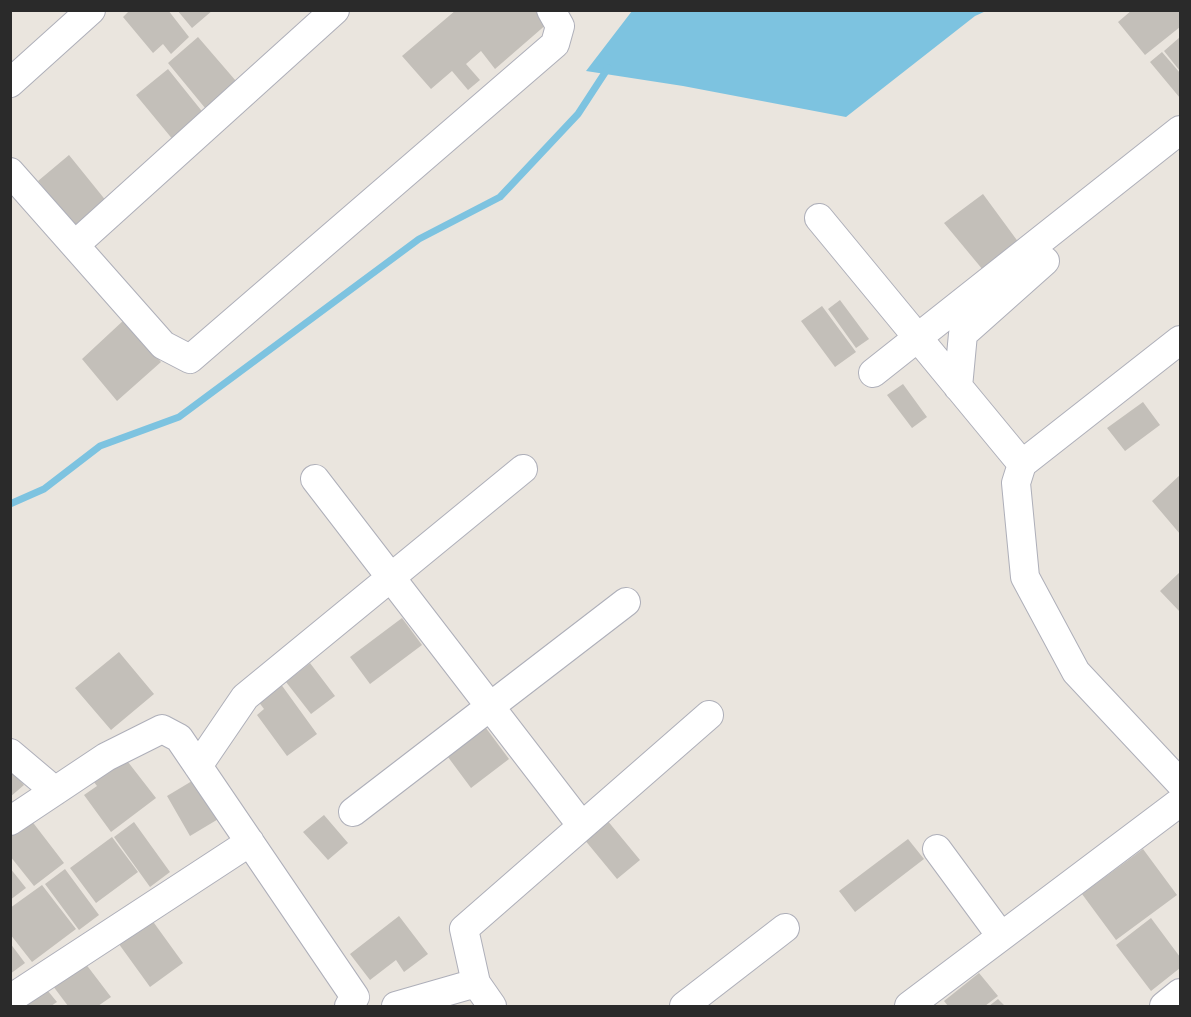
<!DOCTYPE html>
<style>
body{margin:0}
#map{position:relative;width:1191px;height:1017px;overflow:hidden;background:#eae5de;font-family:"Fira Sans",sans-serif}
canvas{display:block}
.frame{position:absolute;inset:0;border:12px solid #2a2a2a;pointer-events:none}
</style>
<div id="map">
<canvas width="1191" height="1017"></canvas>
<div class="frame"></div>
</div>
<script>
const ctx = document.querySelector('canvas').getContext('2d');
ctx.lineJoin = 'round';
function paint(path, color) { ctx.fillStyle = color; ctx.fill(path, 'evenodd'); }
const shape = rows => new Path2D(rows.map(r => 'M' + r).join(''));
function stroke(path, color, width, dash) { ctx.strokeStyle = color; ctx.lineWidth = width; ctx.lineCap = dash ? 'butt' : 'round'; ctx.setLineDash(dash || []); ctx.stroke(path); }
const water = shape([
 [632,11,632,10,986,11,975,16,846,117,683,86,586,71]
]);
const stream = shape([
 [10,504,44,489,100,446,179,417,419,239,500,197,578,114,608,68]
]);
const building = shape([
 [130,10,168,10,189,37,171,54,163,44,153,53,123,17],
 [177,10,213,10,192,28],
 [456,10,537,10,548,23,495,69,481,51,466,64,480,80,468,90,452,71,431,89,402,56],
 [1132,10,1180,10,1180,27,1145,55,1118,22],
 [198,37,242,88,210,114,168,63],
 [1180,37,1180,71,1164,51],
 [1162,52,1180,73,1180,98,1150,62],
 [168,69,205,115,174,141,136,95],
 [69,155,107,202,76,228,38,181],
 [983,194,1019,243,983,270,944,223],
 [840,300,869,339,856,348,828,309],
 [822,306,856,352,835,367,801,321],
 [125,319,161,362,117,401,82,359],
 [903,384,927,417,912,428,887,395],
 [1143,402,1160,425,1125,451,1107,428],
 [1180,475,1180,534,1152,501],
 [1180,572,1180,612,1160,591],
 [402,618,422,645,370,684,350,657],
 [119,652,154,694,111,730,75,688],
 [310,663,335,696,311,714,286,682],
 [275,676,317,734,287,756,257,715,264,709,252,693],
 [480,720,509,759,471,788,442,749],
 [121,753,156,798,111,832,84,795,97,786,90,777],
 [10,768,24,785,10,797],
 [197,778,220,818,190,836,167,796],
 [602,814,640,860,617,879,579,833],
 [324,815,348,843,328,860,303,832],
 [31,820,64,863,34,886,10,856,10,836],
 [134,822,170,872,150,887,114,837],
 [112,837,138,872,96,903,70,868],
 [908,839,924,859,855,912,839,891],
 [1143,849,1177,895,1116,940,1082,894],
 [10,868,26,888,10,900],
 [65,869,99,915,79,930,45,884],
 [42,885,76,929,32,962,10,934,10,908],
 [149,916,183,963,150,987,116,940],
 [399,916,428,954,404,972,396,960,370,980,350,954],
 [1151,918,1180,957,1180,968,1151,991,1116,945],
 [10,943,25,963,10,974],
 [82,959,111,997,98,1006,68,1006,50,982],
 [979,973,998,996,985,1006,948,1006,944,1001],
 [43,985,57,1002,51,1006,17,1006],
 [998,999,1005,1006,989,1006]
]);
const street = shape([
 [10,83,91,10],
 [10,172,163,345,190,359,555,44,560,26,551,10],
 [819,218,1022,464],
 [76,244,335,10],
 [1180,340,1022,464,1016,483,1025,577,1076,672,1180,783],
 [873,373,1180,130],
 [958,387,963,334,1045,261],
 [315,479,582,826],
 [10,753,55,791],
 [198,766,245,697,523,469],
 [353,812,626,602],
 [10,821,106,757,162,729,179,738,355,997,349,1006],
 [937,849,1001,936],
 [10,999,250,842],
 [396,1006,476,983],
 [492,1006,476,983,464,929,709,715],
 [684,1006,785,928],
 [909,1006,1180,802],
 [1164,1006,1180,993]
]);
paint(water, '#7dc3e0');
stroke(stream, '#7dc3e0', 7);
paint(building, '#c3bfb9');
stroke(street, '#aeafb9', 30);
stroke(street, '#fff', 28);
</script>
